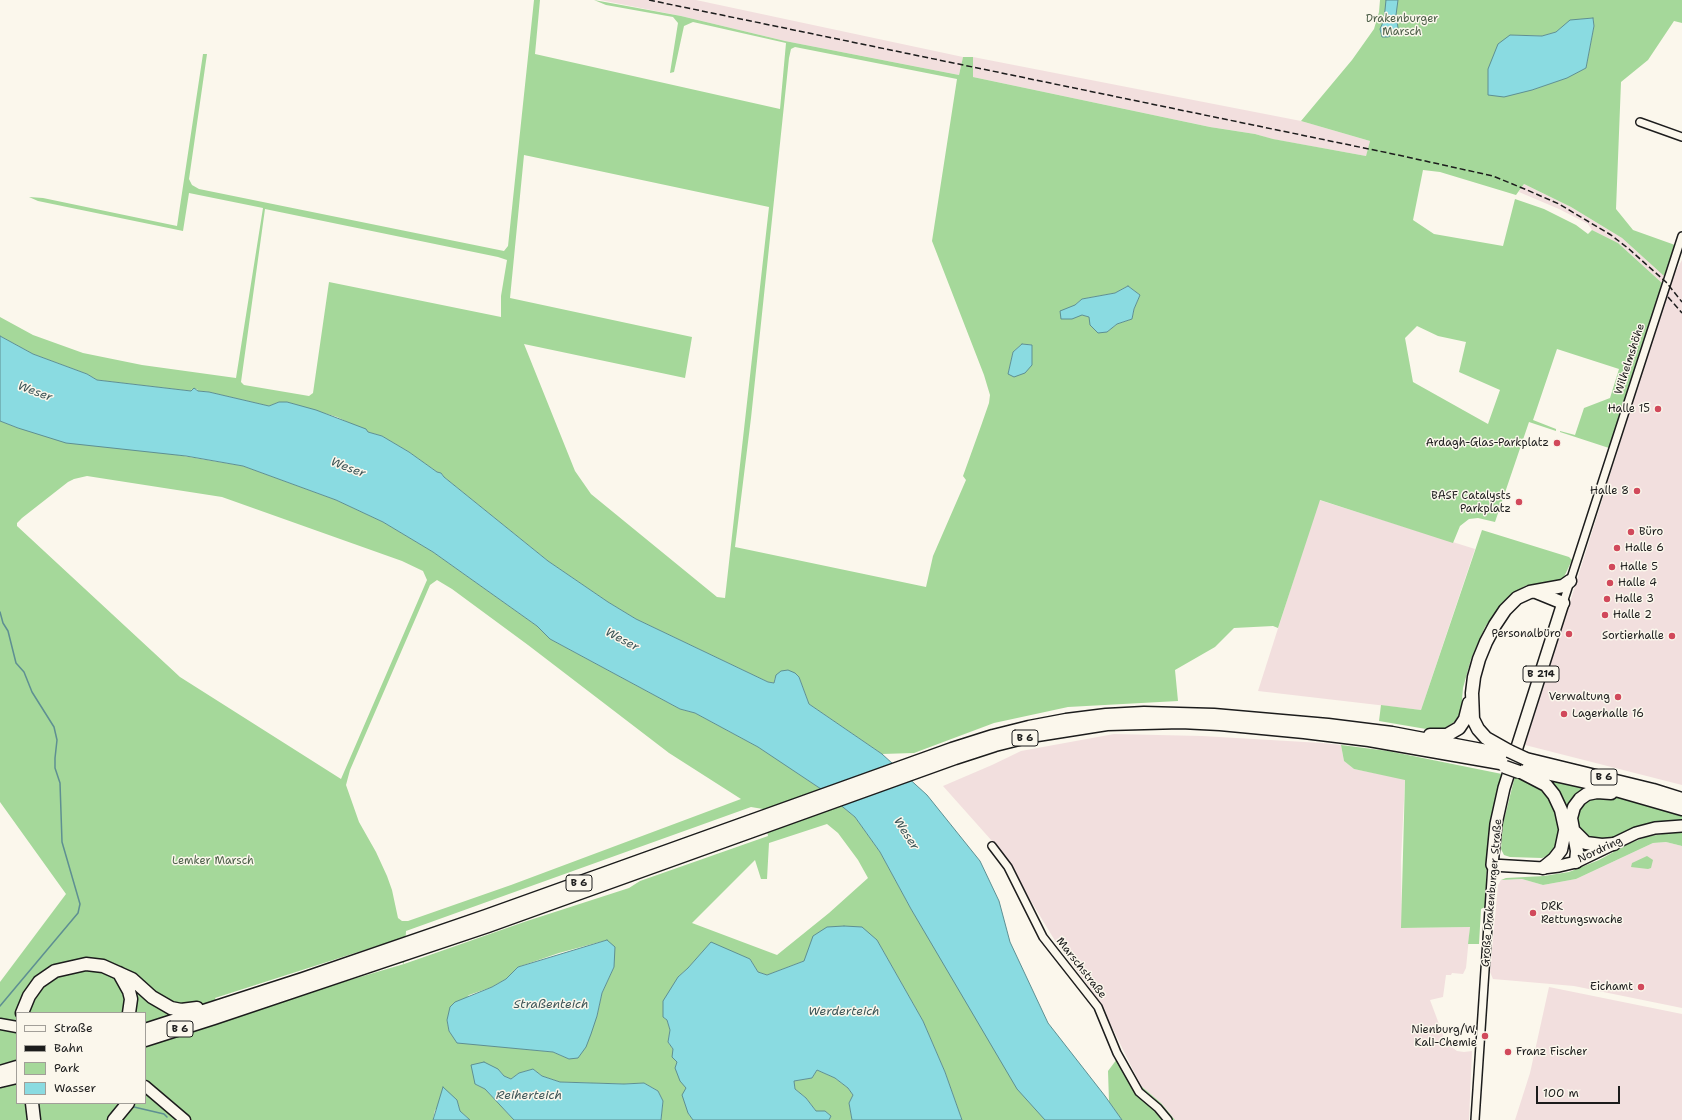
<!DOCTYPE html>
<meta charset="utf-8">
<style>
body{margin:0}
#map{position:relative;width:1682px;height:1120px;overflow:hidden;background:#fbf7ec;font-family:"Shantell Sans",sans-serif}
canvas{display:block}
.legend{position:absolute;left:16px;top:1012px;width:130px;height:92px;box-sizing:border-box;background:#fbf7ec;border:1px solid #a29f99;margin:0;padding:5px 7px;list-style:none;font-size:12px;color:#1c1c1c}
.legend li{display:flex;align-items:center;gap:8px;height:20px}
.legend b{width:20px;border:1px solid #a29f99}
.scale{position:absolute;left:1536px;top:1086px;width:84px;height:18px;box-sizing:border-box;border:2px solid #1c1c1c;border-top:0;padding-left:5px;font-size:12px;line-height:14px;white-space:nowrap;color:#1c1c1c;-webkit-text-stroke:3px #fbf7ec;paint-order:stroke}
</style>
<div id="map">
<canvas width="1682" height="1120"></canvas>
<ul class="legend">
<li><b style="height:5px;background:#fbf7ec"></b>Straße</li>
<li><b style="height:5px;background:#1c1c1c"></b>Bahn</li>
<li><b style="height:11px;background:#a5d89a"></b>Park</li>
<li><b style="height:11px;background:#8adbe1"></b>Wasser</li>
</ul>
<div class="scale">100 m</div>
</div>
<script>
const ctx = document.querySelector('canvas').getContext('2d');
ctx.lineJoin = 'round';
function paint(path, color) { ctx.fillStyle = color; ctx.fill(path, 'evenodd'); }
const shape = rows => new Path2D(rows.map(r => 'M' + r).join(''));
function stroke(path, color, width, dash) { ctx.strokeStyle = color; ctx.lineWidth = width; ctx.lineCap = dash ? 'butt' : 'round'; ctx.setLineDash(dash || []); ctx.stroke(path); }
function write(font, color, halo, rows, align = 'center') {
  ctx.font = font + ' "Shantell Sans",sans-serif'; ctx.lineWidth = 3; ctx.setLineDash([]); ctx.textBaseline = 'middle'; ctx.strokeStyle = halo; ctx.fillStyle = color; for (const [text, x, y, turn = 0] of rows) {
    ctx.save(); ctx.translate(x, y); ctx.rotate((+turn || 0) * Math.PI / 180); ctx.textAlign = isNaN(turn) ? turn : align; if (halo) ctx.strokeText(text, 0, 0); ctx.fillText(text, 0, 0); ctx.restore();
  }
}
const built = shape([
 [600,0,696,0,963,57,959,75,785,41,681,16],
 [973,57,1301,121,1370,141,1366,156,1272,139,1255,134,1210,127,973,77],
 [1524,184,1571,207,1622,238,1664,276,1662,283,1618,243,1592,230,1588,224,1559,209,1519,192],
 [1682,260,1682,785,1525,745,1672,278],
 [1319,500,1475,549,1421,710,1258,691],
 [1114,734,1202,736,1322,743,1341,745,1344,761,1354,769,1405,779,1401,860,1402,928,1470,927,1466,968,1463,974,1452,973,1451,975,1446,975,1443,997,1430,1000,1445,1040,1450,1046,1457,1051,1464,1052,1472,1051,1469,1120,1175,1120,1162,1104,1141,1086,1099,1001,1084,980,1057,944,1000,850,943,786,992,765,1021,751],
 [1666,842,1682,846,1682,1008,1574,986,1493,979,1490,972,1498,885,1501,880,1522,879,1543,885,1576,879,1653,843],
 [1549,987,1682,1014,1682,1120,1515,1120,1530,1073]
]);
const green = shape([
 [534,0,540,0,535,54,780,109,786,43,693,22,684,26,674,72,670,73,678,23,673,17,606,5,594,0,681,16,785,41,959,75,963,57,973,57,973,77,1210,127,1255,134,1273,139,1366,156,1370,141,1301,121,1352,60,1374,29,1379,12,1380,0,1682,0,1682,23,1674,21,1648,60,1621,82,1616,209,1633,230,1675,245,1664,276,1622,238,1571,207,1524,184,1516,195,1440,172,1423,170,1413,220,1434,234,1503,246,1515,199,1544,209,1576,225,1588,234,1592,230,1618,243,1662,283,1609,448,1560,432,1560,431,1575,435,1584,408,1610,398,1619,369,1557,349,1533,420,1556,429,1556,431,1529,422,1495,522,1478,518,1469,519,1460,526,1453,543,1320,500,1278,628,1273,626,1234,628,1215,647,1175,670,1178,701,1068,707,994,723,914,753,882,754,809,704,799,677,775,678,774,683,768,682,636,619,608,602,548,561,444,477,441,473,437,472,409,452,382,436,368,432,337,417,287,402,279,402,269,406,209,392,198,391,197,389,192,389,191,391,97,380,87,374,33,354,0,336,0,317,33,335,83,353,142,365,236,378,263,208,189,193,183,231,38,201,29,197,43,198,177,226,203,54,207,54,189,179,192,185,199,189,504,251,508,246],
 [1593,18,1594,26,1586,68,1566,78,1532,90,1510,35,1542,36,1556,32,1570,21],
 [795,47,957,79,932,241,984,375,990,395,989,403,981,426,963,476,966,480,933,556,926,587,735,547,751,418,789,58,791,49],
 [524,155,769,207,725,598,717,597,591,494,575,471,524,344,685,378,692,337,510,298],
 [265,209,498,257,507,260,501,296,501,317,329,282,313,393,309,396,244,385,241,382],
 [1128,286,1140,295,1134,309,1132,319,1117,324,1107,332,1089,317,1082,315,1075,305,1082,299,1115,293],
 [1417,326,1438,336,1466,342,1459,372,1500,390,1488,424,1413,382,1405,338],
 [1022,344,1032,345,1008,374,1013,352],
 [0,421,18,428,243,466,336,500,383,522,433,552,537,626,550,639,680,709,695,713,758,747,781,762,821,789,855,817,880,852,911,909,948,970,1045,1120,962,1120,945,1072,923,1021,877,940,804,961,767,975,758,972,750,959,711,943,688,968,678,977,663,1017,667,1020,670,1030,668,1042,673,1049,686,1088,688,1113,693,1120,661,1120,663,1101,658,1091,644,1083,624,1084,560,1082,542,1076,533,1069,519,1073,511,1079,504,1076,498,1069,475,1084,485,1089,514,1120,470,1120,460,1111,457,1100,435,1110,433,1120,0,1120,0,982,66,894,0,802],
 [87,476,222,497,402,561,423,571,427,580,341,779,180,677,17,526,17,523,22,518,68,482,74,479],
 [437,580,452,589,528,645,669,753,741,799,511,885,408,921,402,921,398,918,392,890,387,876,376,852,359,822,346,785,350,770,430,585],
 [751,807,763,809,768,836,640,881,629,888,527,921,404,964,406,931],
 [827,824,838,833,858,860,868,878,829,913,777,955,692,923,755,860,761,879,767,879,769,843],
 [607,940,614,967,602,993,597,1016,569,1059,553,1052,457,1042,449,1031,447,1020,469,995,492,987,506,979,518,967,559,953],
 [383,944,404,964,224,1017,215,998],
 [17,1013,145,1013,145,1103,17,1103],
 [1482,530,1569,557,1572,560,1564,577,1560,582,1548,585,1527,585,1516,591,1503,602,1485,627,1471,659,1463,688,1461,712,1454,722,1445,728,1432,730,1379,721,1381,705,1421,710],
 [1341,745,1388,751,1502,774,1495,802,1491,825,1487,863,1485,907,1481,909,1479,944,1468,944,1470,927,1401,928,1405,780,1354,769,1344,761],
 [1515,776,1522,778,1549,793,1557,807,1561,842,1552,854,1542,858,1510,857,1504,855,1501,849,1503,824],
 [1544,778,1591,790,1568,819],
 [1612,795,1682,816,1682,823,1598,843,1578,834,1576,808,1582,800],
 [1668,833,1682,833,1682,846,1666,842,1653,843,1576,879,1543,885,1522,879,1501,880,1506,878,1544,876,1569,872,1599,860,1628,844,1646,837],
 [1647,856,1653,860,1651,868,1648,869,1631,867,1632,863],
 [1120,1055,1141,1086,1161,1103,1175,1120,1122,1120,1109,1102,1108,1071],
 [817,1070,835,1078,848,1088,853,1095,849,1103,852,1120,829,1120,831,1116,825,1111,816,1111,806,1098,795,1089,794,1081,812,1078]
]);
const water = shape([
 [1386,0,1398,0,1396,15,1398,28,1394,34,1388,37,1382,37,1380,29,1384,20,1386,0],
 [1593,18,1594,26,1586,68,1567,78,1532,90,1504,97,1488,95,1488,69,1498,44,1510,35,1542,36,1556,32,1570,20,1593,18],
 [1128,286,1140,295,1134,309,1132,319,1117,324,1107,332,1098,333,1090,325,1089,317,1082,315,1072,319,1061,319,1060,311,1075,305,1082,299,1115,293,1128,286],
 [0,336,33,354,87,374,97,380,191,391,194,388,198,391,209,392,269,406,279,402,287,402,316,410,366,429,368,432,382,436,409,452,437,472,441,473,444,477,548,561,608,602,636,619,768,682,774,683,776,675,781,671,788,670,795,673,799,677,809,704,882,754,927,795,980,861,999,901,1010,942,1048,1023,1105,1096,1122,1120,1045,1120,1017,1089,911,909,880,852,855,817,821,789,758,747,695,713,680,709,550,639,537,626,433,552,383,522,336,500,243,466,186,456,66,443,18,428,0,421,0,336],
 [1022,344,1032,345,1032,365,1025,373,1014,377,1008,374,1013,352,1022,344],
 [844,926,862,927,877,940,923,1021,945,1072,962,1120,852,1120,849,1103,853,1095,848,1088,835,1078,817,1070,812,1078,794,1081,795,1089,806,1098,816,1111,825,1111,831,1116,829,1120,693,1120,688,1113,682,1095,686,1088,680,1081,675,1068,677,1062,672,1057,673,1049,668,1042,670,1030,667,1020,663,1017,663,1001,678,977,688,968,711,942,750,959,758,972,767,975,804,961,813,936,827,927,844,926],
 [607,940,615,947,614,967,602,993,597,1016,591,1034,586,1047,578,1058,569,1059,553,1052,457,1043,449,1031,447,1020,450,1007,455,1002,492,987,506,979,518,967,607,940],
 [484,1062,498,1069,504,1076,511,1079,519,1073,533,1069,542,1076,560,1082,624,1084,644,1083,658,1091,663,1101,661,1120,514,1120,485,1089,475,1084,471,1065,484,1062],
 [443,1087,457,1100,460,1111,470,1120,433,1120,443,1087]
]);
const stream = shape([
 [0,612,3,623,8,631,16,663,24,672,32,692,54,727,57,740,55,758,55,768,60,783,62,842,80,904,78,913,0,1006],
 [134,1107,164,1114,167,1117]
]);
const street = shape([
 [1640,122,1682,137],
 [1563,603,1682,236],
 [992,846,1008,867,1043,937,1098,1007,1117,1053,1139,1092,1158,1108,1168,1120],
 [1475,1120,1492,865]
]);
const secondary = shape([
 [0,1024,17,1027],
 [145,1086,185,1120]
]);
const primary = shape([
 [1563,603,1504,788,1496,824,1492,865,1543,868,1559,866,1576,862,1636,833,1655,828,1682,826]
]);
const highway = shape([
 [1536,592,1563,603],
 [1430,735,1447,735,1459,728,1465,719,1469,703],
 [1509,751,1486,738,1478,729,1473,719,1472,693,1474,677,1479,659,1486,642,1495,625,1505,610,1517,598,1530,592,1563,586,1570,581],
 [1526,759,1653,790,1682,799],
 [1519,767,1595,784,1682,809],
 [1521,772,1546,785,1554,795,1561,810,1566,833],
 [1573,830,1586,843,1602,845,1614,844],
 [1576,862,1577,851,1571,818,1574,807,1580,799,1587,794,1597,792,1611,793],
 [1543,868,1554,859,1561,850,1565,831],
 [119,973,129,991,131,999,129,1013],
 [22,1013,29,996,39,982,55,971,86,964,103,966,132,979,152,997,171,1008,181,1010,197,1008],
 [145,1030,303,979,486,916,952,749,993,736,1029,727,1066,720,1106,715,1144,713,1214,715,1328,725,1392,733,1508,755],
 [145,1040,214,1018,488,926,955,758,995,745,1031,736,1107,724,1181,722,1220,724,1304,732,1369,740,1506,764],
 [0,1072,17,1067],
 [0,1081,17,1077],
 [32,1103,34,1120],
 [114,1120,128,1103]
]);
const rail = shape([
 [649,0,1398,155,1493,176,1527,190,1559,204,1611,235,1629,249,1666,282,1682,302],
 [1668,297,1682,313]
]);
const highwayBridge = shape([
 [1509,751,1526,759],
 [1505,767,1519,772]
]);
const markers = [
 [1658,409,4,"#d1495b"],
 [1557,443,4,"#d1495b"],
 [1637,491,4,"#d1495b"],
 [1519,502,4,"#d1495b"],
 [1631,532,4,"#d1495b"],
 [1617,548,4,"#d1495b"],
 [1612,567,4,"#d1495b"],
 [1610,583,4,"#d1495b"],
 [1607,599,4,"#d1495b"],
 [1605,615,4,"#d1495b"],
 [1569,634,4,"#d1495b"],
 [1672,636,4,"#d1495b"],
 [1618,697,4,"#d1495b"],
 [1564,714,4,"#d1495b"],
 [1533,913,4,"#d1495b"],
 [1641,987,4,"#d1495b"],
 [1485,1036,4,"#d1495b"],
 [1508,1052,4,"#d1495b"]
];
const shields = [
 [1541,674,36],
 [1025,738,26],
 [1604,777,26],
 [579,883,26],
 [180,1029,26]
];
const shieldNames = [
 ["B 214",1541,674],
 ["B 6",1025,738],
 ["B 6",1604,777],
 ["B 6",579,883],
 ["B 6",180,1029]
];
const parkNames = [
 ["Drakenburger",1402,19],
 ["Marsch",1402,32],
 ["Lemker Marsch",213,861]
];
const streetNames = [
 ["Wilhelmshöhe",1630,359,-72],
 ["Nordring",1600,850,-25],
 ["Große Drakenburger Straße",1492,893,-85],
 ["Marschstraße",1081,968,52]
];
const poiNames = [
 ["Halle 15",1650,409],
 ["Ardagh-Glas-Parkplatz",1549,443],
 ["Halle 8",1629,491],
 ["BASF Catalysts",1511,496],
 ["Parkplatz",1511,509],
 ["Büro",1639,532,"left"],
 ["Halle 6",1625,548,"left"],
 ["Halle 5",1620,567,"left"],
 ["Halle 4",1618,583,"left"],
 ["Halle 3",1615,599,"left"],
 ["Halle 2",1613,615,"left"],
 ["Personalbüro",1561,634],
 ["Sortierhalle",1664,636],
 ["Verwaltung",1610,697],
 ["Lagerhalle 16",1572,714,"left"],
 ["DRK",1541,907,"left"],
 ["Rettungswache",1541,920,"left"],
 ["Eichamt",1633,987],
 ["Nienburg/W,",1477,1030],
 ["Kali-Chemie",1477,1043],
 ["Franz Fischer",1516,1052,"left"]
];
const waterNames = [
 ["Weser",35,392,20],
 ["Weser",348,468,21],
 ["Weser",622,640,28],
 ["Weser",906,834,57],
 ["Straßenteich",551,1005],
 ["Werderteich",844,1012],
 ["Reiherteich",529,1096]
];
paint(built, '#f2dfde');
paint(green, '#a5d89a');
paint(water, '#8adbe1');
stroke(water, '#5e8f92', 1);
stroke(stream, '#5e8f92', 1.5);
stroke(street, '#1c1c1c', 10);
stroke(secondary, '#1c1c1c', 13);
stroke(primary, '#1c1c1c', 14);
stroke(highway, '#1c1c1c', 15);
stroke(street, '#fbf7ec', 7);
stroke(secondary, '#fbf7ec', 10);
stroke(primary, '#fbf7ec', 11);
stroke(highway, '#fbf7ec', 12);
stroke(rail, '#1c1c1c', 1.5, [6, 3]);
stroke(highwayBridge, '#1c1c1c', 15, []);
stroke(highwayBridge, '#fbf7ec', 12);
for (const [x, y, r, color] of markers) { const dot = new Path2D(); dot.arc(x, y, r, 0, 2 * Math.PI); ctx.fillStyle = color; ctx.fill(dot); stroke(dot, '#fbf7ec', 1.5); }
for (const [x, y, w] of shields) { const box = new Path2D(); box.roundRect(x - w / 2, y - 8, w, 16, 3); ctx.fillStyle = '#fbf7ec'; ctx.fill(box); stroke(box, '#1c1c1c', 1); }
write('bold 10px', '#1c1c1c', null, shieldNames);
write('11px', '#4c5e48', '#fbf7ec', parkNames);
write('11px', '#1c1c1c', '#fbf7ec', streetNames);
write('11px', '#1c1c1c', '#fbf7ec', poiNames, 'right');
write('italic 12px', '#3d5557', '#fbf7ec', waterNames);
</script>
